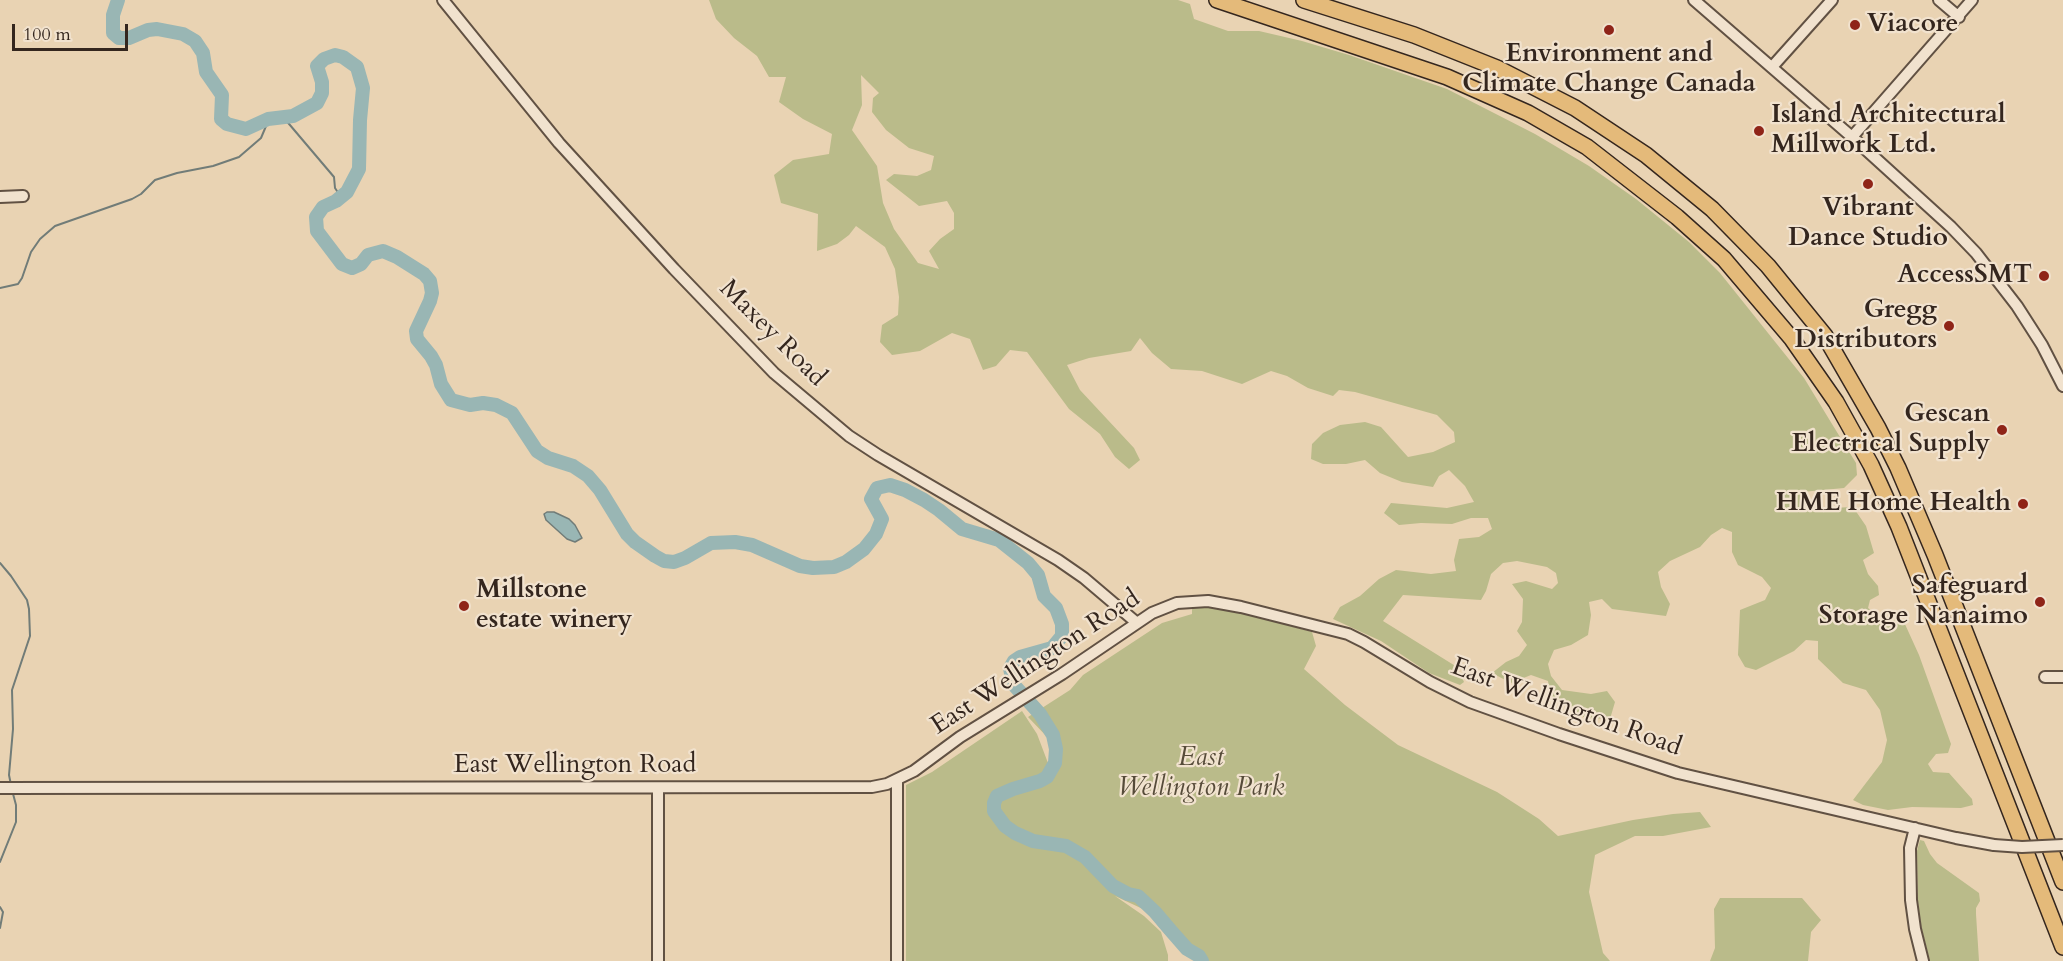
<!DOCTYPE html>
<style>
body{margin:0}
#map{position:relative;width:2063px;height:961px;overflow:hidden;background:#e9d3b3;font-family:Cardo,serif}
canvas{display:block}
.scale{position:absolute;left:12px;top:24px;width:116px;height:27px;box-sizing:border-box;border:3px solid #34261e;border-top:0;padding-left:8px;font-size:18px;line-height:21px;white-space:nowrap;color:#34261e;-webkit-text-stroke:4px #f1e2ce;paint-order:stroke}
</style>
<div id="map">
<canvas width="2063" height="961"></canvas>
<div class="scale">100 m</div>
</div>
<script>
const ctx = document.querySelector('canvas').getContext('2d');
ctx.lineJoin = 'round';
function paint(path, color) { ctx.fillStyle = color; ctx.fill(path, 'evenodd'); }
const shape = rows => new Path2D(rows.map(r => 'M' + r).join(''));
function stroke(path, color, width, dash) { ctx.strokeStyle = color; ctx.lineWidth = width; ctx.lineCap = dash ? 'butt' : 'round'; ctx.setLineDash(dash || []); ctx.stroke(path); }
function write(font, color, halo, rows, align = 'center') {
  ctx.font = font + ' Cardo,serif'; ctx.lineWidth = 4.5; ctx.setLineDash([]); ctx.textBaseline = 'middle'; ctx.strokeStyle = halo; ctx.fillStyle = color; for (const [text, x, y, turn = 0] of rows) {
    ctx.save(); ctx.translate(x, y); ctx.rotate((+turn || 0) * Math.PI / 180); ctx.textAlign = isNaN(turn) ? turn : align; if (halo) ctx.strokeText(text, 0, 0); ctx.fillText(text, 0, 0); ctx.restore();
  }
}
const green = shape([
 [709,0,1178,0,1190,4,1194,19,1228,31,1259,31,1302,41,1349,55,1447,89,1535,134,1589,166,1636,199,1689,242,1720,273,1804,378,1832,424,1856,463,1857,475,1844,488,1802,492,1803,501,1811,507,1832,508,1853,507,1866,526,1874,553,1863,560,1868,574,1878,586,1879,595,1870,600,1868,608,1887,623,1897,619,1904,622,1919,655,1951,744,1948,753,1936,754,1928,764,1933,772,1949,773,1972,799,1973,805,1961,808,1912,807,1888,810,1863,805,1853,800,1882,762,1887,740,1880,710,1866,690,1843,683,1818,659,1818,641,1806,640,1794,651,1756,670,1745,667,1738,655,1740,610,1765,600,1771,588,1762,577,1738,565,1732,552,1732,532,1722,528,1711,535,1700,547,1670,561,1658,572,1661,587,1670,604,1666,616,1612,609,1602,599,1589,602,1591,615,1588,635,1571,645,1554,650,1548,664,1551,676,1562,690,1591,694,1607,691,1615,702,1610,719,1585,718,1568,705,1551,699,1548,681,1531,675,1511,683,1492,673,1506,662,1519,656,1527,645,1517,631,1522,622,1523,599,1512,584,1526,581,1552,589,1558,583,1556,573,1547,567,1517,561,1503,563,1491,574,1486,591,1481,600,1403,595,1383,621,1457,667,1464,682,1460,685,1429,673,1381,641,1333,619,1340,607,1360,596,1379,579,1396,570,1431,574,1456,571,1454,560,1459,539,1479,537,1492,529,1488,518,1471,518,1452,524,1421,523,1399,525,1384,513,1391,503,1447,508,1474,502,1465,486,1449,470,1439,476,1433,487,1402,482,1380,473,1365,460,1346,464,1323,464,1311,459,1312,444,1323,433,1340,425,1365,422,1381,427,1408,457,1433,452,1455,442,1454,432,1437,415,1355,392,1339,390,1333,396,1308,388,1287,376,1271,371,1242,384,1202,371,1171,369,1152,353,1140,338,1131,351,1089,358,1067,365,1080,390,1134,448,1140,460,1129,469,1115,457,1100,434,1069,409,1027,352,1010,350,996,366,983,370,970,339,952,333,920,351,892,355,880,342,882,325,898,315,899,297,895,269,885,247,856,226,849,235,837,244,817,251,818,214,781,203,774,175,793,160,829,154,832,134,803,119,779,102,786,77,769,77,757,56,734,38,716,19],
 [861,75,879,93,873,98,872,112,886,130,909,148,934,156,931,170,917,176,894,174,886,180,919,206,947,201,954,213,954,229,940,239,929,251,939,269,918,263,894,229,883,203,877,166,852,130,862,105],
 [1192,606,1230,609,1312,632,1316,646,1304,669,1345,705,1398,745,1497,792,1539,819,1558,836,1633,820,1673,814,1700,812,1711,827,1663,836,1635,836,1595,855,1589,892,1603,953,1610,961,1197,961,1190,951,1165,934,1145,910,1115,896,1144,916,1161,932,1168,955,1168,961,906,961,906,785,932,772,1022,711,1037,734,1051,771,1050,740,1028,717,1070,690,1083,675,1162,623,1192,614],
 [1920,840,1924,841,1930,854,1937,863,1979,893,1980,901,1976,908,1976,914,1979,961,1930,961,1921,926,1918,902,1917,851],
 [1720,898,1802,898,1821,920,1811,932,1808,961,1710,961,1715,948,1714,909]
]);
const water = shape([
 [547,512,554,512,569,519,575,525,582,538,575,542,567,539,546,520,544,514,547,512]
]);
const stream = shape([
 [284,118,334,177,335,188,341,197],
 [0,288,18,284,22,278,31,252,40,239,55,226,132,199,141,194,155,180,177,173,213,166,239,157,261,138,269,119],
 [0,563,11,576,27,600,29,609,30,636,12,690,13,729,9,775,11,785],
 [0,862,16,822,16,805,12,790],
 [0,907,3,912,0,928]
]);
const river = shape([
 [118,0,113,15,113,33,119,38,129,38,148,30,157,29,183,34,195,41,203,53,206,72,222,95,221,119,227,124,246,129,268,119,293,116,317,103,322,93,322,82,317,66,324,59,335,55,343,57,357,67,363,88,360,120,359,169,347,192,336,201,323,207,316,217,317,231,342,264,352,268,361,264,368,255,383,251,397,257,424,274,430,281,432,293,430,301,416,331,417,339,431,356,436,365,441,384,451,400,470,405,483,403,496,405,512,413,537,451,548,458,573,466,588,476,600,490,627,534,635,542,655,556,664,561,674,562,685,558,711,543,735,542,752,545,800,566,813,568,834,567,846,562,864,549,876,534,882,519,871,499,877,488,890,485,905,490,924,500,939,510,962,529,999,540,1028,563,1038,575,1044,596,1056,608,1062,624,1062,636,1052,648,1020,657,1014,661,1010,668,1013,684,1040,714,1053,735,1056,749,1055,763,1047,777,1040,781,1013,789,997,796,994,803,994,811,1005,826,1015,833,1033,841,1066,846,1085,857,1113,886,1128,894,1138,896,1155,912,1172,932,1187,949,1199,956,1202,961]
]);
const minor = shape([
 [443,0,559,143,674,269,774,373,849,436,878,455,1058,560,1084,578,1137,623],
 [1694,0,1852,137,1951,227,1976,253,2017,306,2042,345,2063,386],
 [1939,0,1959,17],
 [1772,67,1832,0],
 [1852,137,1972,0],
 [0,197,23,196],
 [2045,677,2063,677],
 [897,780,897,961],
 [0,788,872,787,887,784,914,771,960,737,1062,674,1152,613,1177,603,1208,601,1241,607,1348,634,1364,642,1430,682,1470,702,1559,734,1678,773,1956,838,1994,845],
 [658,789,658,961],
 [1915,828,1910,848,1911,900,1915,929,1923,961]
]);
const highway = shape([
 [1217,0,1447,77,1528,113,1587,147,1677,217,1724,259,1792,339,1836,402,1871,465,1899,527,2063,947],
 [1304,0,1414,35,1497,68,1575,108,1646,155,1712,209,1768,266,1825,336,1878,428,1898,468,1935,555,2063,882]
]);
const minorBridge = shape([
 [1994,845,2022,847,2063,845]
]);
const markers = [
 [1855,25,6,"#8f2418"],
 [1609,30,6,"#8f2418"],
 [1759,131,6,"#8f2418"],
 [1868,184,6,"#8f2418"],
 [2044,276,6,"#8f2418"],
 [1949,326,6,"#8f2418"],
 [2002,430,6,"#8f2418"],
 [2023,504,6,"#8f2418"],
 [2040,602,6,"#8f2418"],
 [464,606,6,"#8f2418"]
];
const poiNames = [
 ["Viacore",1867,25,"left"],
 ["Environment and",1609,55,"center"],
 ["Climate Change Canada",1609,85,"center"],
 ["Island Architectural",1771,116,"left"],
 ["Millwork Ltd.",1771,146,"left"],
 ["Vibrant",1868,209,"center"],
 ["Dance Studio",1868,239,"center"],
 ["AccessSMT",2032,276],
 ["Gregg",1937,311],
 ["Distributors",1937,341],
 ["Gescan",1990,415],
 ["Electrical Supply",1990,445],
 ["HME Home Health",2011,504],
 ["Safeguard",2028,587],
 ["Storage Nanaimo",2028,617],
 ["Millstone",476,591,"left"],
 ["estate winery",476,621,"left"]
];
const streetNames = [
 ["Maxey Road",772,334,45],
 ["East Wellington Road",1036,663,-33],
 ["East Wellington Road",1566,708,20],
 ["East Wellington Road",575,766]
];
const parkNames = [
 ["East",1201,759],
 ["Wellington Park",1201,789]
];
paint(green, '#babb8a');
paint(water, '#99b6b4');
stroke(water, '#717c78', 1.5);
stroke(stream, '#717c78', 2);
stroke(river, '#99b6b4', 14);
stroke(minor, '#615143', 14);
stroke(highway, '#34261e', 18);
stroke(minor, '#f1e2ce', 10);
stroke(highway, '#e4ba7a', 15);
stroke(minorBridge, '#615143', 14, []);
stroke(minorBridge, '#f1e2ce', 10);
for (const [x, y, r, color] of markers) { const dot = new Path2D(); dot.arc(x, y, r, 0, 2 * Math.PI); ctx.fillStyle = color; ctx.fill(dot); stroke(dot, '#f1e2ce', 2); }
write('bold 26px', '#34261e', '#f1e2ce', poiNames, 'right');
write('26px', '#34261e', '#f1e2ce', streetNames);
write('italic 26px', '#564b39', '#f1e2ce', parkNames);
</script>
